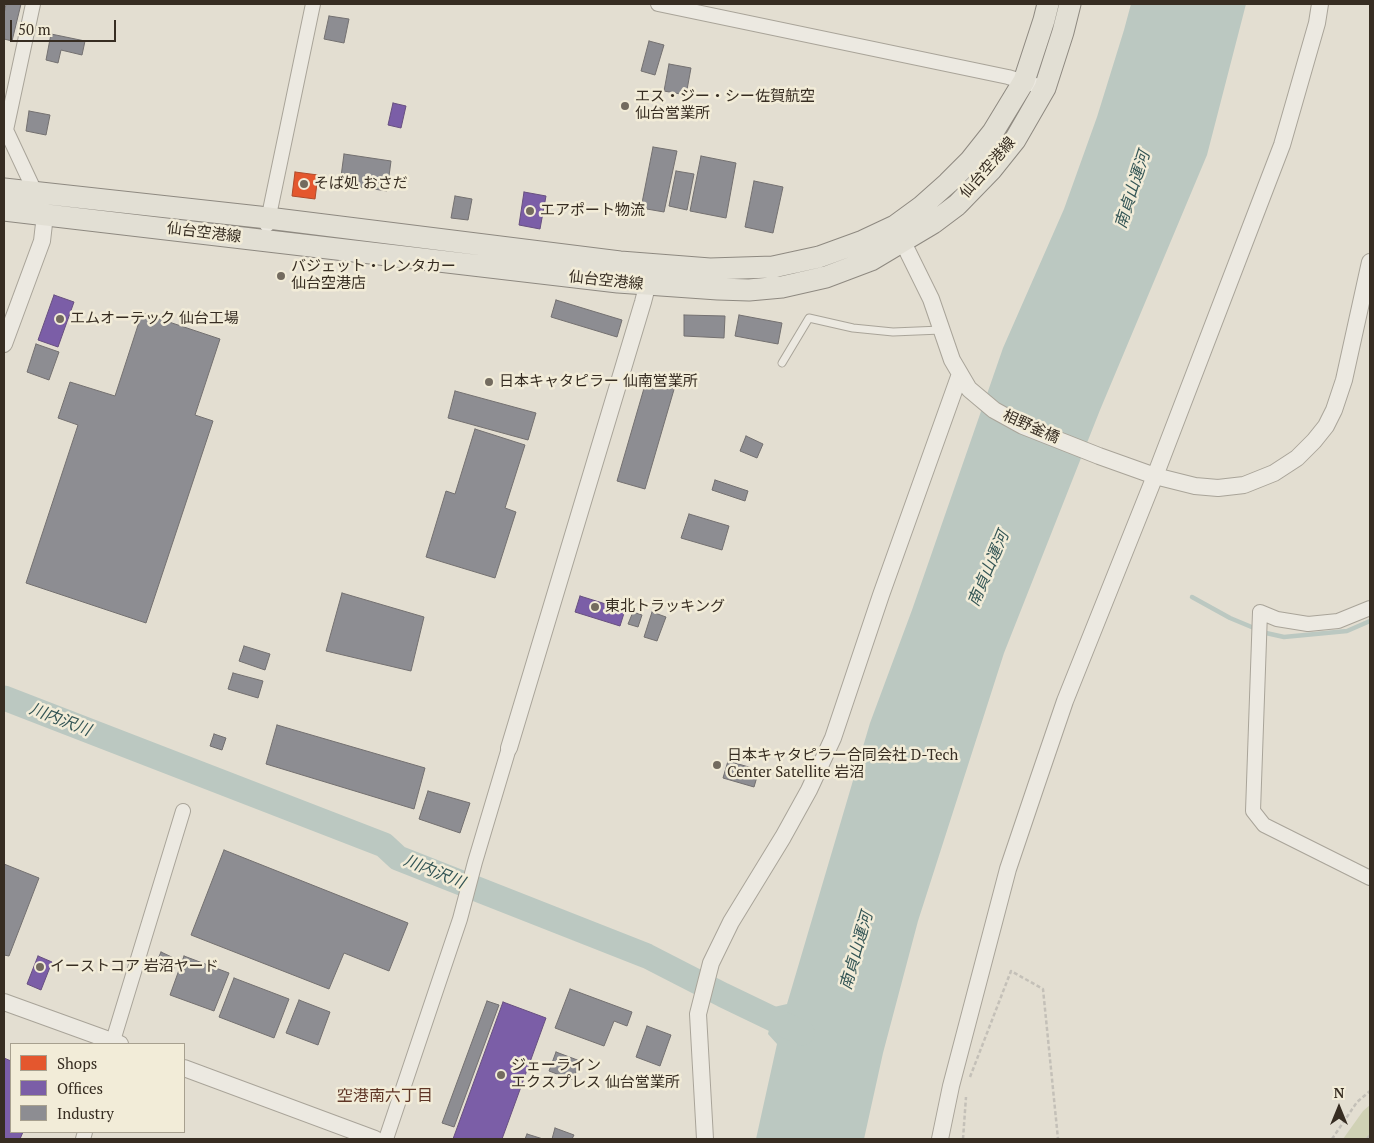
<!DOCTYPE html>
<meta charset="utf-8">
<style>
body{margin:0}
#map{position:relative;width:1374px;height:1143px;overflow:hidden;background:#e3ded1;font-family:"PT Serif",serif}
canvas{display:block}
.frame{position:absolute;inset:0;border:5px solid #372d22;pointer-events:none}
.legend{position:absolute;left:10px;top:1043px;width:175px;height:90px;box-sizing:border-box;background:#f2ecd8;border:1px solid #a7a08f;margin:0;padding:6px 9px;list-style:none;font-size:15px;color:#372d22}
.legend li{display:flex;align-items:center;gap:10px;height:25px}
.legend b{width:25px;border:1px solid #a7a08f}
.north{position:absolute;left:1314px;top:1083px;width:50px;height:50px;-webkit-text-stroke:4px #f2ecd8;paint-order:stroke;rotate:0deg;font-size:14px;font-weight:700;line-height:20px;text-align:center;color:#372d22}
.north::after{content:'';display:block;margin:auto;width:18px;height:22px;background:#372d22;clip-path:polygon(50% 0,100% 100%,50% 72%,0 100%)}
.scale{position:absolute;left:10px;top:20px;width:106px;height:22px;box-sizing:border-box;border:2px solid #372d22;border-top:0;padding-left:6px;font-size:15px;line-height:18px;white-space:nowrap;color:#372d22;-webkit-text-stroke:4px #f2ecd8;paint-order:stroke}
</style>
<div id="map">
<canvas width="1374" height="1143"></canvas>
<div class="frame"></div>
<ul class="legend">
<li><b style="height:14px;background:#e4572e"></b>Shops</li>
<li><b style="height:14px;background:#7b5ea7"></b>Offices</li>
<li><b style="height:14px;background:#8d8d92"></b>Industry</li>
</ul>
<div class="north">N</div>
<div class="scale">50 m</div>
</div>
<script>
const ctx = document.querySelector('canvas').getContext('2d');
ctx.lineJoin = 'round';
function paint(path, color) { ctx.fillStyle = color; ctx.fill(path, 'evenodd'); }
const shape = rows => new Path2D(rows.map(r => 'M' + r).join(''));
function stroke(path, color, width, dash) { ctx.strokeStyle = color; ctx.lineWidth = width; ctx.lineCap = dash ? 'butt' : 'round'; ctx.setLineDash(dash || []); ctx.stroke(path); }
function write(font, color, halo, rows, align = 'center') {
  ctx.font = font + ' "PT Serif","Noto Sans JP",serif'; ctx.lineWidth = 5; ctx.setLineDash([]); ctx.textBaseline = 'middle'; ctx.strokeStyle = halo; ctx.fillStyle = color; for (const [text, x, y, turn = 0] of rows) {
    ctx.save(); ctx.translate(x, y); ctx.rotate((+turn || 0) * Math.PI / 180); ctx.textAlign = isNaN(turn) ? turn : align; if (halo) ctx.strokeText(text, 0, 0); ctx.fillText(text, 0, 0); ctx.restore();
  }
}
const green = shape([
 [1370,1105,1370,1139,1343,1139,1363,1111]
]);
const water = shape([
 [1131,4,1246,4,1207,155,1100,410,1004,653,918,921,883,1053,864,1139,756,1139,777,1044,768,1034,774,1007,787,1004,870,723,912,610,1003,348,1064,209,1097,117,1124,30]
]);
const shops = shape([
 [295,172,318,175,315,199,292,196,295,172]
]);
const offices = shape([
 [393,103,406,106,401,128,388,125,393,103],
 [524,192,546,196,540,229,519,225,524,192],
 [54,295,74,302,58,347,38,340,54,295],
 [580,596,625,610,620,626,575,612,580,596],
 [38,956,52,962,41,990,27,984,38,956],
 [503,1002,546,1018,502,1139,453,1139,503,1002],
 [4,1058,11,1061,11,1132,23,1132,20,1139,4,1139,4,1058]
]);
const industry = shape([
 [6,4,21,4,12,41,4,39,4,14,6,4],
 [329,16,349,19,344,43,324,39,329,16],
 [51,34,85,41,82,55,61,50,58,63,46,60,51,34],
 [649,41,664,45,655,75,641,71,649,41],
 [669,64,691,68,686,95,664,91,669,64],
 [29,111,50,115,46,135,26,131,29,111],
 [653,147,677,151,664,212,641,208,653,147],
 [344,154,391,161,387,191,340,184,344,154],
 [701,156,736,163,726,218,690,211,701,156],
 [676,171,694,174,687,210,669,206,676,171],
 [754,181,783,187,773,233,745,227,754,181],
 [455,196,472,199,468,220,451,218,455,196],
 [556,300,622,320,617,337,551,317,556,300],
 [142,313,220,339,195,415,213,421,146,623,26,583,78,425,58,418,70,382,115,396,142,313],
 [684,315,725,316,724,338,684,336,684,315],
 [739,315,782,323,778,344,735,336,739,315],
 [36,344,59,352,49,380,27,372,36,344],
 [647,378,675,386,645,489,617,481,647,378],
 [455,391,536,413,528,440,448,418,455,391],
 [475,429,525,445,505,508,516,512,495,578,426,557,446,491,455,494,475,429],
 [746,436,763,444,757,458,740,451,746,436],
 [715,480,748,491,745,501,712,490,715,480],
 [689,514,729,526,722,550,681,538,689,514],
 [342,593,424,617,411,671,326,651,342,593],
 [633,612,642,615,638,627,628,624,633,612],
 [652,612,666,617,657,641,644,637,652,612],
 [244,646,270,654,265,670,239,661,244,646],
 [233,673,263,681,258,698,228,689,233,673],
 [277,725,425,768,414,809,266,764,277,725],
 [214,734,226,738,222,750,210,746,214,734],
 [728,761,759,770,754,787,723,778,728,761],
 [428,791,470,803,460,833,419,819,428,791],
 [224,850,408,923,389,971,344,953,329,989,191,935,224,850],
 [4,864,39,878,9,956,4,955,4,864],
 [161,952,178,960,172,973,155,966,161,952],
 [184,956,229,973,214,1011,170,995,184,956],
 [234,978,289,999,274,1038,219,1017,234,978],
 [570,989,632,1012,627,1026,614,1021,604,1046,555,1028,570,989],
 [299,1000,330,1012,318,1045,286,1033,299,1000],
 [487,1001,499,1005,454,1127,442,1123,487,1001],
 [647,1026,671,1035,660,1066,636,1057,647,1026],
 [556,1052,580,1061,573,1080,549,1071,556,1052],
 [555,1128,574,1135,572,1139,552,1139,555,1128],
 [527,1134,543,1139,525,1139,527,1134]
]);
const stream = shape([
 [1192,597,1230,618,1266,633,1284,637,1347,631,1370,621]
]);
const river = shape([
 [4,698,384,845,398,858,647,956,723,995,802,1033]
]);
const path = shape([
 [970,1077,1011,971,1043,989,1058,1139],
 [963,1139,966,1097],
 [1332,1139,1357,1102,1370,1091],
 [1367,1139,1370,1135]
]);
const service = shape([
 [782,363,809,318,853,328,893,332,941,330]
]);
const minor = shape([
 [33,4,6,130,36,194],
 [658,4,1008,77,1045,88],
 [267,225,313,4],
 [1370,608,1338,621,1308,624,1277,619,1260,612,1253,811,1264,825,1370,878],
 [112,1044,183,811],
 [83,1139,85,1132],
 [386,1139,460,919,475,862,509,748]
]);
const tertiary = shape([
 [898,232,931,299,952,360,969,389,994,410,1023,426,1099,456,1155,476,1195,486,1218,488,1244,485,1274,473,1297,458,1314,441,1326,426,1334,410,1344,380,1370,262],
 [4,344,42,241,45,215,40,205],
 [509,748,643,302,650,275],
 [4,1002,120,1044],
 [184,1068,375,1139],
 [705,1139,698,1014,711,963,731,922,783,837,809,790,833,738,881,595,960,374],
 [940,1139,951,1086,1008,869,1036,786,1065,701,1155,476,1282,145,1317,23,1320,4]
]);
const primary = shape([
 [4,189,268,218,620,262,710,269,773,267,819,257,863,241,895,226,921,207,948,183,970,161,993,132,1024,81,1044,20,1048,4],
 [4,210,618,282,718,289,749,290,782,287,826,277,871,260,933,223,957,205,991,170,1015,140,1045,88,1063,32,1070,4]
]);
const markers = [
 [625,106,5,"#736b5f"],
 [304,184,5,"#736b5f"],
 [530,211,5,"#736b5f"],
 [281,276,5,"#736b5f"],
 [60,319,5,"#736b5f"],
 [489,382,5,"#736b5f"],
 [595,607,5,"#736b5f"],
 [717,765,5,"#736b5f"],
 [40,967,5,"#736b5f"],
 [501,1075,5,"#736b5f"]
];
const poiNames = [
 ["エス・ジー・シー佐賀航空",635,97],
 ["仙台営業所",635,114],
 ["そば処 おさだ",314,184],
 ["エアポート物流",540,211],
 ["バジェット・レンタカー",291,267],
 ["仙台空港店",291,284],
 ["エムオーテック 仙台工場",70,319],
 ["日本キャタピラー 仙南営業所",499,382],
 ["東北トラッキング",605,607],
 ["日本キャタピラー合同会社 D-Tech",727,756],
 ["Center Satellite 岩沼",727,773],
 ["イーストコア 岩沼ヤード",50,967],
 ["ジェーライン",511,1066],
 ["エクスプレス 仙台営業所",511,1083]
];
const streetNames = [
 ["仙台空港線",988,168,-49],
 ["仙台空港線",204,233,7],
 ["仙台空港線",606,281,6],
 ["相野釜橋",1031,427,24]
];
const waterNames = [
 ["南貞山運河",1133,190,-72],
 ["南貞山運河",989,569,-67],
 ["川内沢川",60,720,21],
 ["川内沢川",434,872,22],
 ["南貞山運河",857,951,-74]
];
const neighbourhoodNames = [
 ["空港南六丁目",385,1096]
];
paint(green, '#d0d1b5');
paint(water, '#bbc8c1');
paint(shops, '#e4572e');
stroke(shops, '#b04a2a', 1);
paint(offices, '#7b5ea7');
stroke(offices, '#674f7f', 1);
paint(industry, '#8d8d92');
stroke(industry, '#737070', 1);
stroke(stream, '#bbc8c1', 4.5);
stroke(river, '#bbc8c1', 25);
stroke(service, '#a9a499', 9);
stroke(minor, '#a9a499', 16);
stroke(tertiary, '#a9a499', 18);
stroke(primary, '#8e8980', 23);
stroke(path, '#c4c0b8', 2.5, [4, 2.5]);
stroke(service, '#ece9e1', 7);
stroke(minor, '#ece9e1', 14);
stroke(tertiary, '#ece9e1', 16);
stroke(primary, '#e2dfd4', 21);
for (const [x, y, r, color] of markers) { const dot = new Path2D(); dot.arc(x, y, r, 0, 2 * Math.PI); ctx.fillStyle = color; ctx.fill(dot); stroke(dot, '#f2ecd8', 2); }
write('15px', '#372d22', '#f2ecd8', poiNames, 'left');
write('15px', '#372d22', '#f2ecd8', streetNames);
write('italic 16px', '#355', '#f2ecd8', waterNames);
write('16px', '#5f3526', '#f2ecd8', neighbourhoodNames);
</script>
